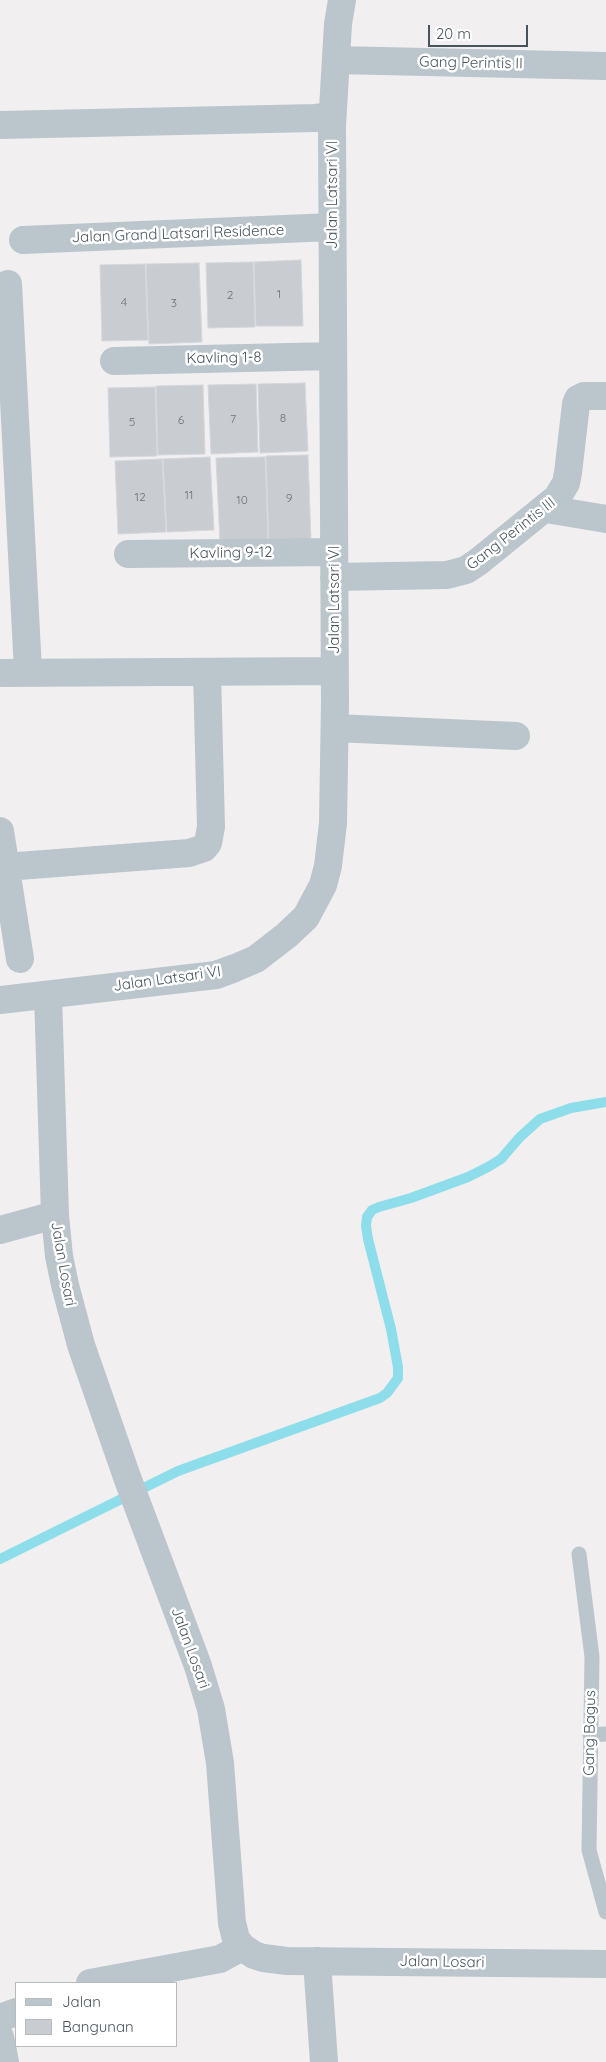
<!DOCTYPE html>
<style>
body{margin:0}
#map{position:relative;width:606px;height:2062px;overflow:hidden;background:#f2eff0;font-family:Quicksand,sans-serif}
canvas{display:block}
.legend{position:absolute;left:15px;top:1982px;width:162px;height:65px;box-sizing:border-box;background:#fff;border:1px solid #b6bbbe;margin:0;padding:6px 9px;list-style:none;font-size:15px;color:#48545c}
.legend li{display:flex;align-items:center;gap:10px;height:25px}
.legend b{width:25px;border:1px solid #b6bbbe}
.scale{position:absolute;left:428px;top:25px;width:100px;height:22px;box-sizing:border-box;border:2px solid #48545c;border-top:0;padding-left:6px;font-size:15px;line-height:18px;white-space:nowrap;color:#48545c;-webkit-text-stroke:4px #fff;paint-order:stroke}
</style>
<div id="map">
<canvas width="606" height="2062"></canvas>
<ul class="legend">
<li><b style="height:6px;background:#bbc5cc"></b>Jalan</li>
<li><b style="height:14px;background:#c9cdd2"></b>Bangunan</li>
</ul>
<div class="scale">20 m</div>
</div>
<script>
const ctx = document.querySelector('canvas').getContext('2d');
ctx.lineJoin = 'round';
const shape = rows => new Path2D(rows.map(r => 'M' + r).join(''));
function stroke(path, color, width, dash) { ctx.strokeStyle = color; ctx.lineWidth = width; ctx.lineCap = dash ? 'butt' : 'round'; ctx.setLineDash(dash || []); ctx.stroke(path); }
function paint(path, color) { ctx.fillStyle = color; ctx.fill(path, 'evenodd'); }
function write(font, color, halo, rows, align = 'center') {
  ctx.font = font + ' Quicksand,sans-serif'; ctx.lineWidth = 5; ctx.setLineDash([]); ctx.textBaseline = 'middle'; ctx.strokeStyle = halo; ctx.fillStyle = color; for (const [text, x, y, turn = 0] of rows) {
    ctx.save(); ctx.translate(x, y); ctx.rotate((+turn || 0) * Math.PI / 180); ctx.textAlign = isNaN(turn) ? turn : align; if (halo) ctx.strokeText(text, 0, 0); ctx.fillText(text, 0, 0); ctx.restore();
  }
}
const stream = shape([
 [0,1559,178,1471,380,1398,387,1393,398,1378,398,1367,391,1329,368,1239,366,1226,367,1217,372,1210,379,1207,411,1198,468,1177,488,1167,501,1159,520,1137,540,1119,571,1108,606,1102]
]);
const building = shape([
 [301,260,303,326,256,326,254,262,301,260],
 [253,262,255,327,208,328,206,263,253,262],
 [199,263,202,342,149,344,146,264,199,263],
 [145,264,148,340,102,341,100,265,145,264],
 [305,383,308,451,260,453,258,384,305,383],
 [256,384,258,452,211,454,208,385,256,384],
 [203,385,205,454,158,455,156,386,203,385],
 [155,387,157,456,110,457,108,388,155,387],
 [308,455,311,540,269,542,266,456,308,455],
 [210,457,214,530,167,532,163,459,210,457],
 [265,457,268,541,220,543,216,458,265,457],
 [162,459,166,532,118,534,115,461,162,459]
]);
const lane = shape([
 [579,1554,592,1657,589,1850,606,1912],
 [590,1735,606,1734]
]);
const street = shape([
 [336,60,606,66],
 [0,125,315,118,332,116],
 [23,240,332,227],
 [8,284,28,671],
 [114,361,333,356],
 [546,509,606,519],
 [128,554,334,552],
 [334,577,447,575,466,570,478,562,557,498,566,483,568,473,576,404,578,399,584,396,606,396],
 [0,673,335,671],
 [335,728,516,736],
 [0,831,20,959],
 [5,867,189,853,204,848,208,843,211,827,207,672],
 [48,995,55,1215,59,1256,65,1285,81,1345,127,1477,198,1666,211,1709,220,1763,232,1923,236,1939,242,1947,254,1955,263,1958,287,1961,606,1964],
 [0,1000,216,975,235,968,256,959,287,935,306,917,323,885,328,866,333,823,335,703,332,126,338,24,342,0],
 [0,1230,55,1215],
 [317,1961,324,2062],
 [90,1983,220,1959,242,1947],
 [0,2018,16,2012],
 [0,2037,5,2062]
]);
const numberNames = [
 ["1",279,294],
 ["2",230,295],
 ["4",124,302],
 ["3",174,303],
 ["8",283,418],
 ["7",233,419],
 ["6",181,420],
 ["5",132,422],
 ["11",189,495],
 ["12",140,497],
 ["9",289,498],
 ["10",242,500]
];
const streetNames = [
 ["Gang Perintis II",471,63,1],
 ["Jalan Latsari VI",332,195,-90],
 ["Jalan Grand Latsari Residence",178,234,-2],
 ["Kavling 1-8",224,358,-1],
 ["Gang Perintis III",511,534,-38],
 ["Kavling 9-12",231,553,-1],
 ["Jalan Latsari VI",334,600,-90],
 ["Jalan Latsari VI",167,979,-8],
 ["Jalan Losari",63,1264,80],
 ["Jalan Losari",190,1648,70],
 ["Gang Bagus",590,1733,-89],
 ["Jalan Losari",442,1962,1]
];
stroke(stream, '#8dddea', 10);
paint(building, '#c9cdd2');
stroke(building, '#d3d6db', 1);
stroke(lane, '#bbc5cc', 15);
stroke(street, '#bbc5cc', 28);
write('12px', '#68727a', null, numberNames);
write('15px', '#48545c', '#fff', streetNames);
</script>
